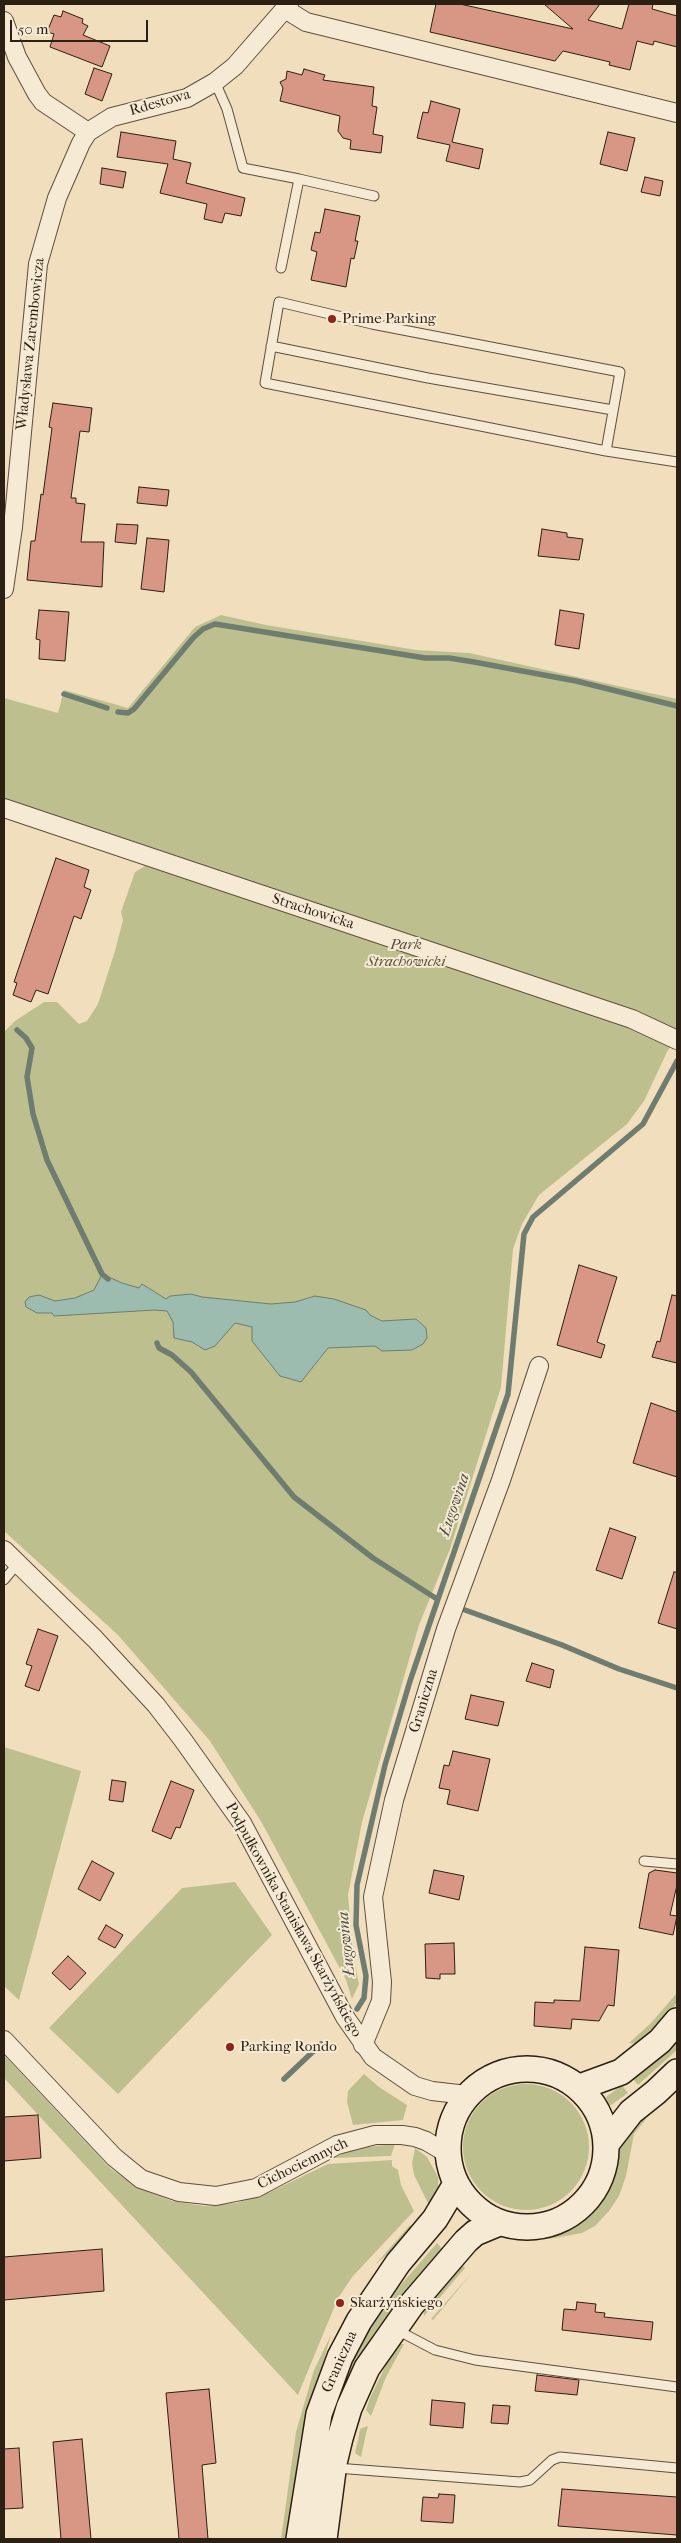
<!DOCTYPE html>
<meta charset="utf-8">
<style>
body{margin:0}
#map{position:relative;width:681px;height:2543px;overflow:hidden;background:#f1debd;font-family:"IM FELL French Canon",serif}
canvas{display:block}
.frame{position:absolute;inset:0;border:5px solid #2c1f13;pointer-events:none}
.scale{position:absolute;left:10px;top:20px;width:138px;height:22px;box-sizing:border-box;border:2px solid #2c1f13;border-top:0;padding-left:6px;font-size:15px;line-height:18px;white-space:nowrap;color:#2c1f13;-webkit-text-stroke:4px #f6ead4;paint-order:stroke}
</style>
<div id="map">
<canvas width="681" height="2543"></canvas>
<div class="frame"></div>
<div class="scale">50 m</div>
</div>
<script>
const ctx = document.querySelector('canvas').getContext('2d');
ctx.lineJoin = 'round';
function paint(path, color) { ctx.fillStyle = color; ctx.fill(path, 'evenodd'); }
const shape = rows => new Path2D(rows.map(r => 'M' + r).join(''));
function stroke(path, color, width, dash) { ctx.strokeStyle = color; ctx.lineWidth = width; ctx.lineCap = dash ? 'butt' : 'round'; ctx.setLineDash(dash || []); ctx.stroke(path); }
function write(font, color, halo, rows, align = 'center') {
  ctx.font = font + ' "IM FELL French Canon",serif'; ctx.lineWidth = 4; ctx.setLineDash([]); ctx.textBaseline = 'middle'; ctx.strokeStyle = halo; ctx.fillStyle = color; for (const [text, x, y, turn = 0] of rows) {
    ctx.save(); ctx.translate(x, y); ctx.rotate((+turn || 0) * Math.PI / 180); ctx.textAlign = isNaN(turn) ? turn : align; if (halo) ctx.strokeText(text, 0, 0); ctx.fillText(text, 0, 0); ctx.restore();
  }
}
const green = shape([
 [221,615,266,625,416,650,469,653,677,699,677,1040,668,1050,644,1101,627,1124,539,1195,522,1224,513,1249,501,1387,450,1549,419,1625,362,1822,348,1895,353,1955,359,1984,352,1999,346,1980,262,1823,210,1741,118,1635,4,1531,4,1032,15,1021,44,1002,57,1002,79,1024,87,1021,98,1004,115,951,123,920,121,912,135,872,150,863,150,847,4,800,4,698,58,713,64,690,128,708,195,627],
 [4,1747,81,1771,19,2000,4,1986],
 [235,1882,272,1935,118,2094,49,2028,182,1888],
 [677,1993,677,2003,657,2026,638,2044,629,2043,651,2023],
 [677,2038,677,2050,638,2085,632,2078],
 [4,2055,110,2168,138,2188,172,2201,205,2206,237,2203,270,2192,328,2164,392,2160,392,2166,398,2170,401,2185,414,2211,353,2276,338,2298,298,2395,4,2078],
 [364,2074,379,2087,407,2105,403,2120,353,2125,347,2102,348,2091],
 '463 2147a63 63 0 1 1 126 0a63 63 0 1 1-126 0Z',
 [622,2085,628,2093,611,2105,608,2104,606,2097],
 [642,2113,646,2119,634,2134,626,2176,619,2196,609,2211,595,2226,582,2233,549,2239,549,2237,578,2225,599,2204,609,2188,616,2172,619,2144],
 [395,2144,391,2156,332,2158,357,2148],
 [415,2148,427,2157,438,2177,439,2194,431,2209,414,2175,412,2163],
 [414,2225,418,2227,375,2265,409,2226],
 [437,2243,443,2250,399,2300,373,2335,346,2385,341,2383,374,2321,398,2288],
 [461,2264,465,2268,424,2316,423,2308],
 [471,2274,433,2320,431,2319],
 [331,2335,300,2441,287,2539,281,2539,296,2432,314,2370],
 [396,2344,404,2344,386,2377,371,2416,366,2410,370,2398],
 [368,2426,365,2438,361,2457,355,2453,358,2440,360,2429]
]);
const water = shape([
 [102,1274,122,1283,139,1288,142,1284,166,1299,170,1296,191,1294,202,1297,271,1304,295,1302,315,1296,334,1299,366,1310,370,1315,382,1321,416,1319,426,1328,427,1338,423,1344,412,1350,382,1351,375,1346,328,1348,301,1382,280,1376,252,1341,252,1327,235,1323,215,1346,205,1350,192,1342,174,1338,173,1322,167,1311,155,1310,54,1316,52,1313,37,1313,26,1307,25,1302,29,1297,39,1295,55,1301,75,1298,94,1290,102,1274]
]);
const stream = shape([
 [64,694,107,708],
 [118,712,128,713,134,709,193,638,203,629,215,624,425,658,449,658,474,662,576,681,677,706],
 [17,1030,26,1038,32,1048,27,1077,33,1114,47,1160,102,1274,108,1279],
 [157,1343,159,1348,172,1355,191,1372,294,1497,373,1558,437,1599],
 [465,1610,562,1645,619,1669,677,1688],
 [357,2009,364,1998,366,1976,356,1925,357,1885,385,1765,410,1681,508,1394,524,1234,533,1217,643,1124,677,1061],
 [284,2079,321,2044]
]);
const building = shape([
 [436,4,460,4,573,29,544,4,600,4,588,20,622,29,629,4,653,4,652,9,677,16,677,47,654,41,653,45,637,41,630,70,609,65,610,62,563,51,555,61,430,32,436,4],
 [63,11,83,19,82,23,88,26,83,35,110,46,102,67,50,47,54,34,47,32,54,15,61,17,63,11],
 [94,68,112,74,102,101,85,94,94,68],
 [304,69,325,75,323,80,374,87,372,106,377,107,373,134,383,136,381,153,350,149,351,140,343,138,338,131,340,116,280,101,283,88,280,82,286,79,287,71,302,75,304,69],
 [431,101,460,109,452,142,483,149,479,169,446,161,450,145,417,138,423,112,428,113,431,101],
 [121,132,176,141,173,159,191,163,186,183,245,198,241,216,225,213,222,223,204,219,207,204,160,193,168,164,117,157,121,132],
 [608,132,635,138,627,171,600,164,608,132],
 [102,168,126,172,123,188,100,184,102,168],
 [645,177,663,181,660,196,641,192,645,177],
 [325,209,360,216,355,241,358,241,354,259,351,258,346,287,311,280,317,252,311,250,315,232,320,233,325,209],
 [53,403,92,408,89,432,80,431,71,498,76,498,76,503,85,504,81,542,104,542,102,587,27,580,31,541,35,541,41,494,43,495,52,428,49,427,53,403],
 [139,487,169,490,167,506,137,503,139,487],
 [117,524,138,525,136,544,115,542,117,524],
 [542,529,567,533,567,537,583,539,579,560,538,556,542,529],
 [147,538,169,540,164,592,141,589,147,538],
 [39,610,69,612,65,661,39,659,40,640,36,639,39,610],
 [560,610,584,614,579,649,555,645,560,610],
 [56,858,89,870,84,887,91,890,81,919,74,916,48,994,36,990,31,1002,13,995,17,983,14,982,56,858],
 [579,1265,617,1277,597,1342,605,1345,601,1358,557,1345,579,1265],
 [672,1295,677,1296,677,1363,652,1357,657,1341,660,1342,672,1295],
 [651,1403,677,1412,677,1477,633,1463,651,1403],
 [610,1528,636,1537,622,1579,596,1570,610,1528],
 [674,1572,677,1572,677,1629,658,1623,674,1572],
 [38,1629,58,1636,39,1691,25,1686,32,1666,26,1664,38,1629],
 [532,1663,554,1670,550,1688,526,1681,532,1663],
 [471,1695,504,1702,498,1726,465,1719,471,1695],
 [453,1751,490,1759,478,1811,447,1804,450,1790,439,1788,444,1765,449,1766,453,1751],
 [112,1780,126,1782,123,1802,109,1800,112,1780],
 [171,1781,194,1790,180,1828,176,1827,171,1839,152,1831,171,1781],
 [92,1861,114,1873,100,1901,78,1889,92,1861],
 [434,1870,464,1876,459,1900,429,1893,434,1870],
 [655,1870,677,1873,677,1885,670,1915,677,1916,673,1935,639,1928,649,1873,655,1870],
 [106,1925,123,1935,115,1948,98,1939,106,1925],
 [454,1943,455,1974,440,1974,440,1979,426,1978,425,1944,454,1943],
 [585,1947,619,1950,614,2006,608,2005,599,2021,572,2019,571,2029,534,2026,535,2002,554,2003,554,2000,580,2001,585,1947],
 [68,1956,86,1973,70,1990,52,1973,68,1956],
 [38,2115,41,2158,4,2161,4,2117,38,2115],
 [102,2249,104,2291,4,2300,4,2257,102,2249],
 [577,2302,596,2304,595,2312,605,2313,604,2317,653,2322,651,2340,562,2330,564,2309,576,2310,577,2302],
 [537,2375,579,2380,577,2395,535,2391,537,2375],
 [209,2389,216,2463,202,2465,208,2539,179,2539,166,2393,209,2389],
 [432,2400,465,2403,463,2428,430,2425,432,2400],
 [493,2405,510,2406,508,2424,491,2423,493,2405],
 [82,2439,91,2539,61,2539,53,2442,82,2439],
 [19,2448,23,2508,4,2509,4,2449,19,2448],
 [562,2489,677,2497,677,2535,558,2526,562,2489],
 [439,2494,455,2495,453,2523,421,2521,423,2497,438,2498,439,2494]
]);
const lane = shape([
 [215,82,227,109,243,168,299,179,281,268],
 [299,179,374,196],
 [271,346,428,378,613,410],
 [606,451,265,383,279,302,372,324,620,372,606,451,677,462],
 [4,1580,18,1563],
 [644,1861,677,1864],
 [395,2329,435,2350,475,2360,677,2387],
 [336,2468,520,2482,530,2480,552,2460,560,2457,677,2468]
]);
const street = shape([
 [285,9,306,22,677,113],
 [4,21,17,57,37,94,43,102,88,132],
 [4,589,13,527,38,264,57,198,81,143,88,132,112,117,187,98,215,82,235,66,289,4],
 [4,808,632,1019,677,1040],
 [4,1550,95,1639,156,1705,183,1740,242,1823,345,2017,373,2057,415,2086,432,2091,467,2095],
 [4,2040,114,2157,141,2179,179,2192,216,2196,256,2188,337,2145,375,2135,402,2135,415,2137,426,2141,448,2154],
 [363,2045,381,2001,382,1982,373,1897,394,1800,446,1629,501,1480,539,1366]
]);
const secondary = shape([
 '448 2148a79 79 0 1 1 158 0a79 79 0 1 1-158 0Z',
 [580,2087,621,2072,660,2041,677,2021],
 [607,2143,631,2112,656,2092,677,2072],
 [299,2539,319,2414,340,2357,359,2321,398,2263,435,2219,456,2184],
 [324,2539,334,2463,340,2438,349,2408,367,2368,412,2304,466,2241,475,2233,499,2223]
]);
const markers = [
 [332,319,5,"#8f2418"],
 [230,2047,5,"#8f2418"],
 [340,2303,5,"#8f2418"]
];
const streetNames = [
 ["Rdestowa",160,103,-16],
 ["Władysława Zarembowicza",31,344,-84],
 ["Strachowicka",313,912,18],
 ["Graniczna",424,1701,-73],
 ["Podpułkownika Stanisława Skarżyńskiego",293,1920,61],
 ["Cichociemnych",303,2164,-26],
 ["Graniczna",340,2362,-66]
];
const poiNames = [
 ["Prime Parking",342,319],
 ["Parking Rondo",240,2047],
 ["Skarżyńskiego",350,2303]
];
const parkNames = [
 ["Park",406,945],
 ["Strachowicki",406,962]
];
const waterNames = [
 ["Ługowina",455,1505,-71],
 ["Ługowina",347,1944,-96]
];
paint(green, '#bdc08e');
paint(water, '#9bbcae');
stroke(water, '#6f7d70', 1);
stroke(stream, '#6f7d70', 5.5);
paint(building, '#d89684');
stroke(building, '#2c1f13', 1);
stroke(lane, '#5d4f3e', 11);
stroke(street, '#5d4f3e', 20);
stroke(secondary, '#2c1f13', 28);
stroke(lane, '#f6ead4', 9);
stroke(street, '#f6ead4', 18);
stroke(secondary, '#f6ead4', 25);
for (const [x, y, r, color] of markers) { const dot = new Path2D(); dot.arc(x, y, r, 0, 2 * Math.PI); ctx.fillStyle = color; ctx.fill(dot); stroke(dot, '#f6ead4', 2); }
write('15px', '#2c1f13', '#f6ead4', streetNames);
write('15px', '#2c1f13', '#f6ead4', poiNames, 'left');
write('italic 15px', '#584f38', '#f6ead4', parkNames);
write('italic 16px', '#4d4e42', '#f6ead4', waterNames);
</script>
